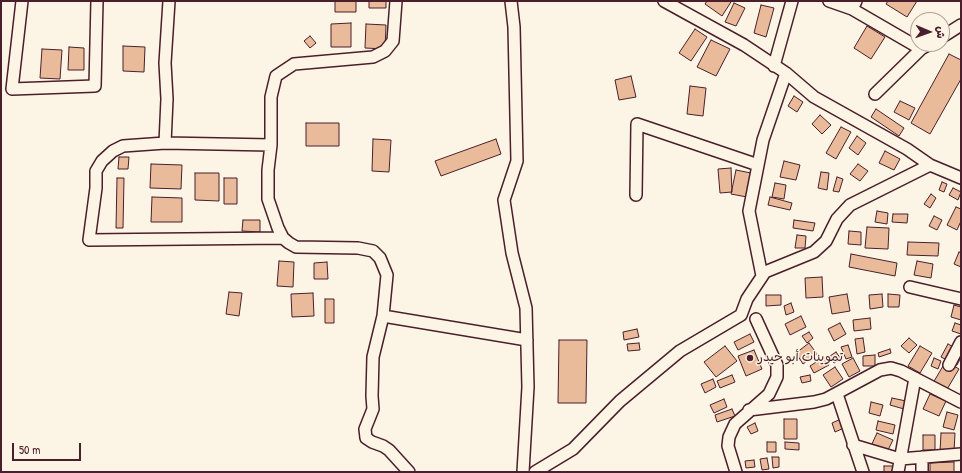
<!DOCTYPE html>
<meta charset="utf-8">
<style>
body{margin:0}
#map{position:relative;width:962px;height:473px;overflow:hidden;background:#fcf5e5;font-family:"Patrick Hand","Playpen Sans Arabic",sans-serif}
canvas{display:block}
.frame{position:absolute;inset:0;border:2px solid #4a1f2b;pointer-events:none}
.north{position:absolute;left:910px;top:12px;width:40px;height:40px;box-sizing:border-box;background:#fcf5e5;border:1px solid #b59f9b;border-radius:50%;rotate:92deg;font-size:11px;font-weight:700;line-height:16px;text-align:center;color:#4a1f2b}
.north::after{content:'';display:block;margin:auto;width:14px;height:18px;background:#4a1f2b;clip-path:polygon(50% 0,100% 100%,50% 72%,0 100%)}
.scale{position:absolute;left:12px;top:443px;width:69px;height:18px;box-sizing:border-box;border:2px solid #4a1f2b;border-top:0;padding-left:5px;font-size:12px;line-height:14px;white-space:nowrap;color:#4a1f2b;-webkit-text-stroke:3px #fcf5e5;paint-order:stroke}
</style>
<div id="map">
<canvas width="962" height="473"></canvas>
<div class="frame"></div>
<div class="north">ش</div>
<div class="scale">50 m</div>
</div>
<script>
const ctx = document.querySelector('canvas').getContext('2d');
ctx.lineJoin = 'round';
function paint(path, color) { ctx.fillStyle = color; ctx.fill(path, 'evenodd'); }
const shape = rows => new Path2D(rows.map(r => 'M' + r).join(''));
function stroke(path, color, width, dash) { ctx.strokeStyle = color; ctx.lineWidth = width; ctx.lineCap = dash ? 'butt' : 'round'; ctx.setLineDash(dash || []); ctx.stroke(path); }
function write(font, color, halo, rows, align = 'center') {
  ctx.font = font + ' "Patrick Hand","Playpen Sans Arabic",sans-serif'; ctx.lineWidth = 3; ctx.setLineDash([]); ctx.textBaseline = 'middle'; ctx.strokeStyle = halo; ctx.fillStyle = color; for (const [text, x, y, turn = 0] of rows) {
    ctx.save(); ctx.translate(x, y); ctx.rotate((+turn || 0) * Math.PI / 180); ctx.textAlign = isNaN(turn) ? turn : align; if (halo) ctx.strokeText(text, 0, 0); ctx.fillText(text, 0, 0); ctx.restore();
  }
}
const building = shape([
 [335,1,356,1,356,12,335,12,335,1],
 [369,1,386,1,386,8,369,8,369,1],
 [707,1,729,1,731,2,722,16,705,4,707,1],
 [888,1,917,1,907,17,886,4,888,1],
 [734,3,745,8,736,26,725,22,734,3],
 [761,5,774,8,766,37,754,33,761,5],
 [351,23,351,47,331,47,331,24,351,23],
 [366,24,386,25,385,49,365,48,366,24],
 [867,26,885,37,871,59,854,48,867,26],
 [695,29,707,37,691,61,679,53,695,29],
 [310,36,316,43,310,48,304,41,310,36],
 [711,40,730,49,716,76,697,67,711,40],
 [123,46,145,47,144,72,123,71,123,46],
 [69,47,84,48,84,70,68,70,69,47],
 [42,49,62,50,60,79,40,78,42,49],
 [949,54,961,60,961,79,930,134,911,123,949,54],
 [631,76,636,97,619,100,615,80,631,76],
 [690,86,706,88,703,116,687,114,690,86],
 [794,96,803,102,797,112,788,106,794,96],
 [900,101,915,108,909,120,894,112,900,101],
 [876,109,904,128,899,136,871,117,876,109],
 [820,115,831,125,822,134,812,124,820,115],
 [306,123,339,123,339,146,306,146,306,123],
 [841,127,851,132,836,159,826,153,841,127],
 [857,136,866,143,858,155,849,148,857,136],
 [373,139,391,140,389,172,372,171,373,139],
 [496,139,501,154,441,176,435,161,496,139],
 [885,151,900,159,894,170,879,163,885,151],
 [119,157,129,157,128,169,118,169,119,157],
 [784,161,800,165,796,180,780,177,784,161],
 [151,164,182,165,181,189,150,188,151,164],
 [858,164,868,171,860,181,850,174,858,164],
 [731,168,732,192,720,193,718,169,731,168],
 [736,170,751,173,747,197,731,194,736,170],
 [821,172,829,173,827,190,818,188,821,172],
 [195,173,219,173,219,201,195,200,195,173],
 [837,177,843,179,839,192,833,191,837,177],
 [117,178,124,178,123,228,116,228,117,178],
 [224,178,237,178,237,204,224,204,224,178],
 [942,182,947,184,944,192,939,190,942,182],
 [775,183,786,185,784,199,772,197,775,183],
 [953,188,961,192,958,200,949,195,953,188],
 [931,194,936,198,930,208,924,204,931,194],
 [152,197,182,198,182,222,151,222,152,197],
 [770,197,792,203,790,210,768,205,770,197],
 [956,207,961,209,961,221,957,230,947,225,956,207],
 [877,211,888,213,887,224,875,222,877,211],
 [893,214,908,214,907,223,892,222,893,214],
 [934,216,942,220,937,230,929,226,934,216],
 [243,220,260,220,260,232,242,231,243,220],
 [794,220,815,223,813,231,793,228,794,220],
 [867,227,889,228,888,249,865,248,867,227],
 [849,231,861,232,861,245,848,244,849,231],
 [797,235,806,236,805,248,795,248,797,235],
 [908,242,939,243,938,256,907,255,908,242],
 [959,252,961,253,961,267,954,264,959,252],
 [851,254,897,263,895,276,849,267,851,254],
 [279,261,294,262,293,287,277,286,279,261],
 [917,261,933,264,931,278,914,275,917,261],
 [327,262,328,279,314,279,314,263,327,262],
 [822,277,823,297,806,298,805,278,822,277],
 [229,292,242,293,239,316,226,314,229,292],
 [313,293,314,316,292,317,291,294,313,293],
 [847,294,850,311,832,314,829,297,847,294],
 [882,294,883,307,870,309,869,295,882,294],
 [888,294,900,295,899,307,888,307,888,294],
 [766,295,781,295,781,305,766,306,766,295],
 [325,299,334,299,334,323,325,323,325,299],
 [791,303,794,312,786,315,784,306,791,303],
 [954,305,961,307,961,320,951,317,954,305],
 [801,316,806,327,790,335,785,324,801,316],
 [870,318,871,329,854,331,853,320,870,318],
 [840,323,846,334,834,341,828,329,840,323],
 [955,323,961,325,961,334,952,331,955,323],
 [637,329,639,337,624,340,623,332,637,329],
 [809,332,813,338,807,343,802,336,809,332],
 [750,334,754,342,738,350,734,342,750,334],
 [863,338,865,352,857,354,855,339,863,338],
 [909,338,917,345,909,353,901,346,909,338],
 [559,340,587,340,586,403,558,403,559,340],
 [639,343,640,350,628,351,627,344,639,343],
 [809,343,817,354,803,364,796,353,809,343],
 [948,344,961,351,961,357,957,365,941,357,948,344],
 [848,345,852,357,846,359,841,347,848,345],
 [725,346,737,361,716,377,704,362,725,346],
 [920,346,932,353,920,373,908,366,920,346],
 [890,349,891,353,879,357,878,353,890,349],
 [754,350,762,369,746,376,738,356,754,350],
 [836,352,841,359,834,363,830,356,836,352],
 [875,355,875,366,863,366,863,356,875,355],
 [824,357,829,365,814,373,810,366,824,357],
 [853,358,860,371,849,377,842,364,853,358],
 [934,358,941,361,938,369,931,366,934,358],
 [946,361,959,369,946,391,933,383,946,361],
 [835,367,843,379,831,387,823,375,835,367],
 [732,375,735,382,720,388,717,381,732,375],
 [810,375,811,381,802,383,800,377,810,375],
 [713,379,716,387,705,393,701,384,713,379],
 [930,394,946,401,939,416,923,409,930,394],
 [892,398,906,401,904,409,890,405,892,398],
 [724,399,727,407,714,413,710,405,724,399],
 [871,402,883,405,880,416,869,413,871,402],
 [732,409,735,416,717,422,715,415,732,409],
 [947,412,958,415,954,430,943,427,947,412],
 [784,419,797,419,797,439,784,439,784,419],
 [841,419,844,428,835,432,832,423,841,419],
 [878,421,895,425,893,434,876,430,878,421],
 [755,423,758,431,751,434,747,427,755,423],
 [877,433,893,440,887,452,871,446,877,433],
 [941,433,955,433,954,452,940,452,941,433],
 [923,435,935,435,935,450,923,450,923,435],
 [767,442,776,442,776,452,767,452,767,442],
 [785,442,799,443,799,450,785,449,785,442],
 [772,457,779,457,779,467,773,468,772,457],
 [767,458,769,469,762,470,760,459,767,458],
 [754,460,755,467,746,468,745,461,754,460],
 [954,462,954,472,930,472,930,463,954,462],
 [884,466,894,466,894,472,884,472,884,466]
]);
const minor = shape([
 [22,1,12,89,95,86,97,1],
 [396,1,393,41,385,51,373,57,294,64,276,76,271,97,271,145,268,170,268,199,278,228,283,238,289,243,296,247,358,248,373,251,380,258,387,275,383,316,373,357,372,396,373,409,365,429,366,438,372,442,383,446,389,450,409,472],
 [511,1,514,27,517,161,504,200,512,253,526,308,528,387,523,472],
 [664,1,744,45,786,73,814,97,907,149,930,165,961,178],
 [829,1,852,9,856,1],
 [852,9,921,49,930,44],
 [942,37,961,25],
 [774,66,792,1],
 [875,94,921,49],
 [165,143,167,99,165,63,169,1],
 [271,145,165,143,123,146,113,151,102,161,96,171,96,188,89,240,283,238],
 [636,195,637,124,758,165],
 [762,276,749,211,763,140,786,73],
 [910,287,961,299],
 [383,316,527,340],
 [949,365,961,342],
 [837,394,863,472],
 [749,410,814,402,826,399,880,370,891,368,901,371,961,402],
 [853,445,900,459,961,454],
 [922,457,922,472],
 [535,472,573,449,620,401,680,351,741,315,747,299,765,272,814,252,826,241,837,219,850,205,930,165],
 [736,472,728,446,729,437,735,424,769,394,777,377,777,365,756,319],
 [898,472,915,378]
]);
const markers = [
 [750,358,4,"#4a1f2b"]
];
const poiNames = [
 ["تموينات أبو حيدر",758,358]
];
paint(building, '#eabb9a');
stroke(building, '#4a1f2b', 1);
stroke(minor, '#4a1f2b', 14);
stroke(minor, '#fcf5e5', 11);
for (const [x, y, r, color] of markers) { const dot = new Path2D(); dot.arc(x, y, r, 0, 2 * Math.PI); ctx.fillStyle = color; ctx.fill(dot); stroke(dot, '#fcf5e5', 1.5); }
write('13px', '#4a1f2b', '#fcf5e5', poiNames, 'left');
</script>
